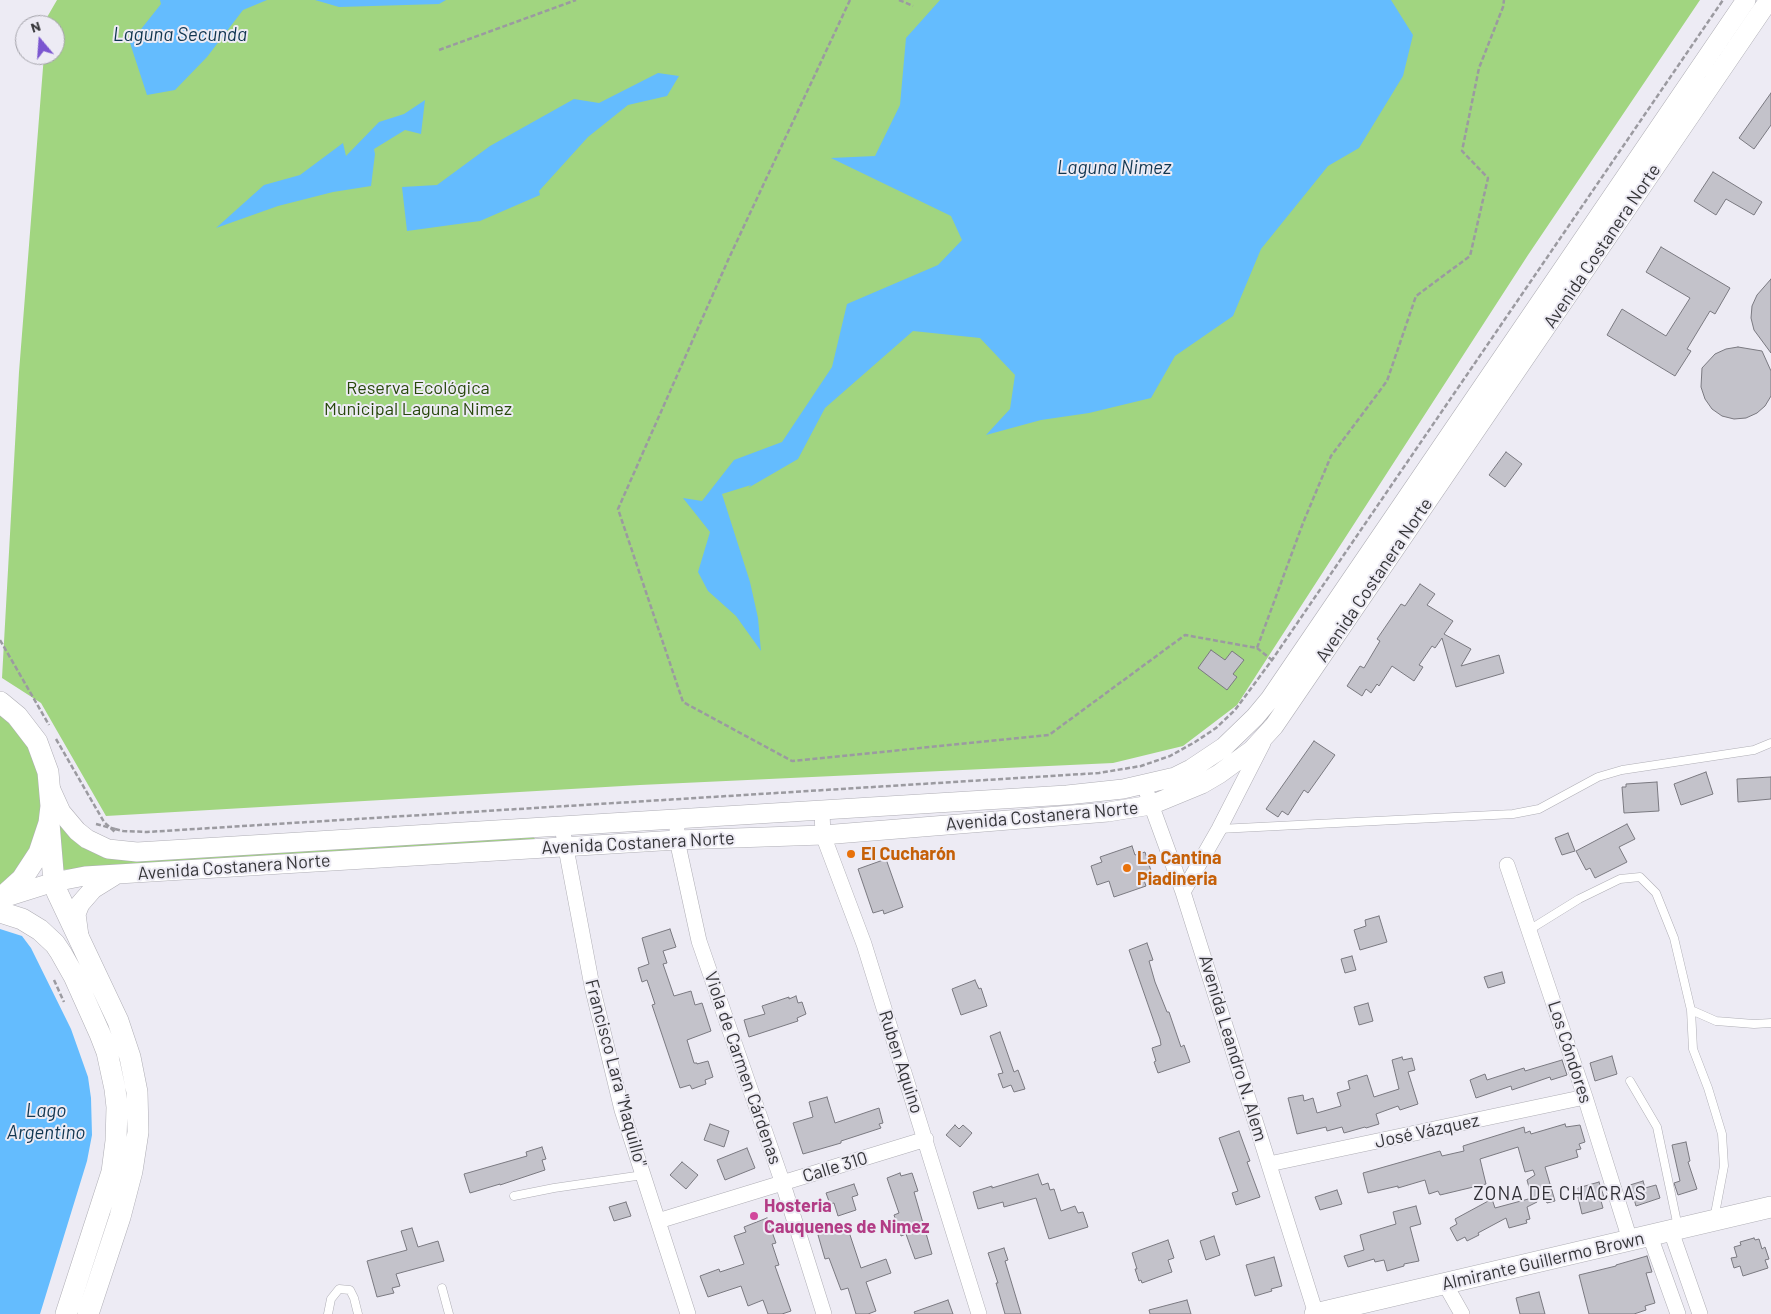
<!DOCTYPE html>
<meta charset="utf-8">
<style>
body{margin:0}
#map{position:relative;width:1771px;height:1314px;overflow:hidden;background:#edebf4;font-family:Barlow,sans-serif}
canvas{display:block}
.north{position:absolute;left:15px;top:15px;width:50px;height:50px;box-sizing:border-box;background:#edebf4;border:1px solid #a3a2a9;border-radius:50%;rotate:342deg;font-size:14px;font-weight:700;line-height:20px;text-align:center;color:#353538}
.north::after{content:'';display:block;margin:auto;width:18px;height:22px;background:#7b56d0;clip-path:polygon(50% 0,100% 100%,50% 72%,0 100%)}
</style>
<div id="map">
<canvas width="1771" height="1314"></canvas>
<div class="north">N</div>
</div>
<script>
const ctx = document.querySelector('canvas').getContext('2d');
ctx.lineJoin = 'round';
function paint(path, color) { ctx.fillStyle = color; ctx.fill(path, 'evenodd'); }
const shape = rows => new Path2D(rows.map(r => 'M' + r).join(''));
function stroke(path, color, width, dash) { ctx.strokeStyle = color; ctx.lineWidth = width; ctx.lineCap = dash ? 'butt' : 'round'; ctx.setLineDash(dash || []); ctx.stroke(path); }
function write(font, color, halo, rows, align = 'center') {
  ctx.font = font + ' Barlow,sans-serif'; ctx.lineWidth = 4; ctx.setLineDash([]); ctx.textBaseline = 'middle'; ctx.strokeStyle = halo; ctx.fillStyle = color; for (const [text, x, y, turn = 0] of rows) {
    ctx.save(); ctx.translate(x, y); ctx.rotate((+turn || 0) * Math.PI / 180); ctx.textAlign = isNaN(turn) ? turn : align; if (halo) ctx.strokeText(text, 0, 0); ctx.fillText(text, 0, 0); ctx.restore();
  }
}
const green = shape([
 [57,0,1700,0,1528,255,1237,705,1183,746,1113,763,640,785,106,816,41,703,2,678,19,372,44,55,55,55,55,25,46,25,46,19],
 [0,713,28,745,39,770,41,820,27,859,0,889],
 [62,824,95,849,532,835,535,839,530,842,61,870,56,826]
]);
const water = shape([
 [160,0,267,0,243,10,207,57,175,90,147,95,130,43,161,4],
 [315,0,446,0,439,4,339,7],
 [940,0,1391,0,1413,35,1403,76,1359,148,1328,166,1261,249,1233,316,1175,356,1151,398,1089,413,1041,420,986,435,1010,409,1015,375,980,338,913,331,825,408,798,459,748,488,751,485,722,494,750,582,758,618,761,651,736,616,708,591,698,572,710,532,683,498,702,501,734,460,782,442,832,367,847,304,938,265,962,240,951,216,831,158,875,156,900,105,906,38],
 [658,73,679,76,667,96,628,105,588,137,539,191,540,195,480,221,407,231,402,187,437,185,490,146,574,99,599,103],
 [425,100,421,134,405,130,374,149,375,154,371,186,333,192,278,206,216,228,264,185,300,175,343,143,346,156,379,122,404,114],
 [0,929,22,936,31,948,71,1029,88,1077,91,1098,92,1135,87,1161,40,1314,0,1314]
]);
const building = shape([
 [1771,93,1771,125,1754,149,1739,138,1771,93],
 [1713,172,1762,202,1754,215,1726,199,1716,215,1694,201,1713,172],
 [1661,247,1730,288,1715,314,1710,311,1687,349,1691,351,1675,376,1607,335,1622,309,1666,336,1690,298,1646,272,1661,247],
 [1771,279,1771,353,1754,330,1751,318,1752,306,1757,295,1771,279],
 [1738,347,1762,351,1771,371,1771,396,1765,406,1757,413,1746,418,1734,419,1722,416,1712,409,1705,399,1701,387,1702,368,1715,354,1726,349,1738,347],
 [1506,452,1522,464,1505,487,1489,475,1506,452],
 [1420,584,1435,594,1427,605,1453,621,1444,634,1471,649,1461,666,1499,655,1504,673,1456,687,1442,638,1435,648,1432,646,1419,665,1423,667,1414,681,1392,666,1379,686,1377,684,1371,693,1366,689,1362,696,1347,686,1360,666,1364,668,1380,641,1377,639,1401,604,1405,606,1420,584],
 [1211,650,1225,660,1232,651,1244,660,1233,674,1237,677,1227,690,1198,668,1211,650],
 [1314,741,1335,755,1308,793,1304,790,1288,815,1282,811,1278,817,1266,809,1314,741],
 [1706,772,1713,794,1681,805,1674,784,1706,772],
 [1771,777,1771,799,1738,802,1737,779,1771,777],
 [1657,782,1659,811,1624,813,1622,787,1626,787,1626,784,1657,782],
 [1627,824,1635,839,1619,847,1627,862,1595,878,1590,868,1586,870,1576,851,1627,824],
 [1568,833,1575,851,1562,855,1555,838,1568,833],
 [1132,846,1135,855,1145,852,1153,877,1144,880,1146,886,1114,897,1109,881,1097,885,1091,866,1102,862,1100,857,1132,846],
 [886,859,903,907,884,914,883,910,873,913,858,869,886,859],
 [1379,916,1387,942,1360,950,1354,930,1366,926,1365,920,1379,916],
 [670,929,676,947,663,951,667,963,663,964,674,996,691,991,695,1005,702,1003,711,1031,687,1040,694,1063,697,1063,697,1064,708,1061,713,1077,705,1080,706,1084,692,1089,690,1085,680,1088,652,1005,655,1004,647,980,642,982,638,968,649,964,642,938,670,929],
 [1147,943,1153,960,1149,961,1155,982,1167,1012,1169,1012,1181,1047,1184,1045,1190,1062,1158,1073,1154,1062,1156,1061,1152,1048,1161,1045,1160,1039,1129,950,1147,943],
 [1352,956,1356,970,1345,973,1341,959,1352,956],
 [1502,972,1505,983,1488,988,1484,977,1502,972],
 [975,980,979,989,981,988,987,1006,961,1015,952,989,975,980],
 [796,996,798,1003,802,1002,806,1014,797,1018,798,1021,749,1037,744,1020,765,1014,762,1006,789,997,789,999,796,996],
 [1368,1003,1373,1021,1359,1025,1354,1007,1368,1003],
 [1000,1032,1014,1072,1018,1070,1025,1089,1014,1092,1011,1085,1003,1088,998,1074,1003,1073,990,1036,1000,1032],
 [1612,1056,1617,1074,1595,1081,1590,1063,1612,1056],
 [1402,1057,1403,1060,1412,1058,1415,1070,1408,1072,1418,1104,1400,1110,1398,1106,1376,1114,1379,1124,1366,1128,1365,1127,1344,1133,1342,1127,1327,1131,1326,1127,1297,1134,1288,1098,1303,1095,1304,1101,1313,1098,1317,1113,1341,1106,1337,1093,1350,1089,1348,1081,1367,1075,1374,1097,1399,1089,1392,1060,1402,1057],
 [1562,1060,1567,1075,1551,1080,1550,1077,1512,1090,1511,1086,1476,1098,1470,1080,1485,1074,1487,1080,1524,1068,1525,1071,1562,1060],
 [827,1097,835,1123,879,1108,883,1123,879,1124,881,1128,841,1141,841,1143,803,1154,793,1123,813,1117,809,1102,827,1097],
 [710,1124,729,1131,724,1147,704,1140,710,1124],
 [1565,1124,1566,1127,1580,1125,1585,1142,1579,1144,1581,1149,1576,1150,1578,1157,1545,1167,1555,1201,1547,1203,1544,1196,1536,1199,1537,1202,1527,1207,1530,1219,1526,1220,1527,1223,1509,1228,1506,1218,1478,1233,1479,1235,1467,1241,1465,1237,1457,1241,1450,1228,1457,1224,1455,1219,1492,1199,1495,1208,1532,1198,1527,1180,1535,1175,1533,1170,1525,1172,1518,1147,1480,1159,1486,1184,1440,1195,1438,1191,1429,1194,1425,1180,1398,1188,1398,1186,1368,1193,1363,1173,1440,1151,1442,1156,1464,1151,1463,1146,1524,1127,1525,1133,1530,1131,1531,1134,1565,1124],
 [955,1125,959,1129,963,1125,972,1133,960,1147,946,1135,955,1125],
 [1239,1131,1250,1161,1247,1162,1260,1197,1236,1205,1232,1193,1238,1191,1219,1138,1239,1131],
 [1686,1142,1690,1161,1688,1162,1697,1189,1678,1195,1674,1183,1680,1181,1672,1145,1686,1142],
 [542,1147,546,1159,542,1160,545,1170,500,1185,500,1184,470,1193,464,1174,527,1156,526,1152,542,1147],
 [747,1148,755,1168,725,1180,717,1160,747,1148],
 [682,1162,698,1175,686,1189,670,1175,682,1162],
 [900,1173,901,1176,912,1173,918,1191,914,1192,932,1254,915,1259,906,1234,901,1236,894,1215,899,1213,887,1178,900,1173],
 [1038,1174,1042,1185,1048,1183,1050,1190,1054,1189,1061,1211,1075,1206,1078,1213,1083,1212,1088,1227,1049,1239,1036,1198,1004,1207,1003,1202,978,1209,973,1192,992,1186,992,1188,1038,1174],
 [1643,1181,1645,1188,1656,1185,1660,1198,1636,1206,1630,1185,1643,1181],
 [1599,1182,1605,1200,1601,1201,1603,1208,1582,1214,1578,1197,1580,1197,1578,1188,1599,1182],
 [854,1184,858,1195,852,1197,856,1210,838,1216,834,1203,830,1204,826,1193,854,1184],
 [1337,1190,1342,1204,1320,1210,1315,1197,1337,1190],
 [626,1202,631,1216,614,1221,609,1207,626,1202],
 [1416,1206,1421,1224,1410,1227,1419,1261,1404,1264,1404,1266,1387,1271,1384,1260,1375,1262,1374,1259,1348,1267,1344,1256,1364,1250,1360,1235,1396,1224,1393,1212,1416,1206],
 [767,1218,776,1243,772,1244,779,1265,775,1266,791,1311,782,1314,768,1314,763,1300,748,1306,741,1286,708,1297,700,1276,719,1269,720,1272,744,1264,734,1236,746,1232,744,1227,767,1218],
 [847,1226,861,1268,886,1259,891,1273,866,1282,876,1311,868,1314,856,1314,848,1288,841,1290,829,1258,825,1259,818,1235,847,1226],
 [412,1228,418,1247,438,1241,444,1261,396,1274,400,1286,392,1288,394,1293,377,1297,367,1261,407,1250,401,1231,412,1228],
 [1214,1236,1220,1255,1206,1260,1200,1241,1214,1236],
 [1754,1238,1755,1240,1759,1239,1762,1249,1765,1247,1769,1259,1765,1260,1768,1268,1743,1276,1740,1266,1734,1268,1731,1258,1737,1257,1734,1247,1741,1245,1740,1242,1754,1238],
 [1168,1240,1174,1258,1168,1260,1172,1272,1142,1283,1141,1280,1139,1281,1135,1269,1137,1269,1132,1253,1168,1240],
 [1004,1248,1008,1260,1005,1261,1021,1314,1005,1314,996,1283,998,1283,988,1253,1004,1248],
 [1647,1256,1652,1272,1646,1273,1655,1303,1645,1306,1646,1310,1634,1314,1589,1314,1579,1275,1616,1266,1616,1265,1647,1256],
 [1274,1257,1282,1286,1271,1289,1272,1291,1255,1296,1246,1265,1274,1257],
 [1539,1292,1545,1314,1520,1314,1516,1298,1539,1292],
 [948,1300,953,1314,915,1314,914,1312,948,1300],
 [1187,1300,1191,1314,1150,1314,1149,1310,1187,1300]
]);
const path = shape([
 [850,0,729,258,618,509,683,702,792,761,1049,735,1185,635,1257,648,1303,523,1331,456,1387,381,1416,296,1470,256,1488,178,1462,151,1479,68,1503,7,1504,0],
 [899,0,913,6],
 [439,50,576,0],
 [0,640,49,725],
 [1257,648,1272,660],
 [56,739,104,822,116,833],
 [115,829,123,831,147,832,1099,773,1141,766,1170,756,1195,742,1216,728,1235,710,1272,660,1723,0],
 [54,980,64,1002]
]);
const service = shape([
 [1219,829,1513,814,1539,809,1598,777,1622,770,1754,750,1771,743],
 [1529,930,1579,899,1620,879,1640,877,1656,893,1674,938,1691,1010,1716,1021,1754,1024,1771,1023],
 [1691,1010,1693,1049,1708,1088,1722,1134,1724,1166,1714,1219],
 [1630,1081,1657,1127,1678,1227],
 [514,1196,554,1188,643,1175],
 [442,1288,449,1314],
 [328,1314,331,1299,339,1289,350,1290,354,1298,358,1314]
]);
const minor = shape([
 [1144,785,1183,892,1316,1314],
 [822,812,823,835,864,944,979,1314],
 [677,819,677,840,699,941,783,1184,824,1314],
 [562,827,592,986,622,1110,688,1314],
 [1507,865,1585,1097,1630,1240],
 [1183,892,1219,829,1263,743],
 [1269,1164,1585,1097],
 [658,1221,926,1139],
 [1671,1231,1700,1314],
 [1650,1236,1678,1314],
 [1445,1284,1462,1314]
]);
const tertiary = shape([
 [51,790,61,812,77,831,87,839,108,849,137,852,1067,795,1123,789,1175,777,1191,769,1224,747,1255,717,1270,699,1746,0],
 [0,899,54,882,85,876,677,840,823,835,1108,812,1151,805,1202,784,1219,774,1252,750,1274,726,1769,0],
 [79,936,76,914,80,904,93,889,114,876]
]);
const secondary = shape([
 [0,702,17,716,37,742,48,772,51,806,49,823,39,853,22,879,0,899],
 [49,823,53,871,57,892,118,1021,130,1057,137,1092,138,1132,132,1171,120,1217,88,1314],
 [0,912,22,919,40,930,55,944,61,953,74,976,100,1034,107,1052,115,1089,117,1107,116,1141,112,1172,66,1314],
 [1315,1314,1771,1207]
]);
const pathBridge = shape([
 [96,824,115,829]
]);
const markers = [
 [851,854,5,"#e8710a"],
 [1127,868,5,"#e8710a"],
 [754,1216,5,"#d1479c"]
];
const streetNames = [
 ["Avenida Costanera Norte",1602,246,-56],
 ["Avenida Costanera Norte",1374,580,-56],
 ["Avenida Costanera Norte",1042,816,-5],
 ["Avenida Costanera Norte",638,843,-3],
 ["Avenida Costanera Norte",234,867,-4],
 ["Avenida Leandro N. Alem",1233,1048,73],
 ["Los Cóndores",1570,1052,72],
 ["Ruben Aquino",901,1062,72],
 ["Viola de Carmen Cárdenas",743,1068,71],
 ["Francisco Lara \"Maquillo\"",616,1073,75],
 ["José Vázquez",1427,1131,-12],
 ["Calle 310",835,1167,-17],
 ["Almirante Guillermo Brown",1543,1261,-13]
];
const parkNames = [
 ["Reserva Ecológica",418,388],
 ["Municipal Laguna Nimez",418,409]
];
const foodNames = [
 ["El Cucharón",861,854],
 ["La Cantina",1137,858],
 ["Piadineria",1137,879]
];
const hotelNames = [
 ["Hosteria",764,1206],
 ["Cauquenes de Nimez",764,1227]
];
const waterNames = [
 ["Laguna Secunda",180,35],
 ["Laguna Nimez",1114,168],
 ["Lago",46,1111],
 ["Argentino",46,1133]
];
const neighbourhoodNames = [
 ["ZONA DE CHACRAS",1560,1194]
];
paint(green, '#a1d580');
paint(water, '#64bcfe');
paint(building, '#c3c2ca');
stroke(building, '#7a7980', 1);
stroke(service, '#afaeb5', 9);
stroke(minor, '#afaeb5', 16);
stroke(tertiary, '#afaeb5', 20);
stroke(secondary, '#afaeb5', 22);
stroke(path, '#9b9aa0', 2.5, [5, 2.5]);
stroke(service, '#fff', 8);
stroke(minor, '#fff', 15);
stroke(tertiary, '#fff', 19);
stroke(secondary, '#fff', 21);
stroke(pathBridge, '#9b9aa0', 2.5, [5, 2.5]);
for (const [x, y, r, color] of markers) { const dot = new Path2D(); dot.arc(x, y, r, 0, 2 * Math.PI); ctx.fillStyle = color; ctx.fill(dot); stroke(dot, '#edebf4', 2); }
write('18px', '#353538', '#edebf4', streetNames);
write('18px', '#28480c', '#edebf4', parkNames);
write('bold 18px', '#c56008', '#edebf4', foodNames, 'left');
write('bold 18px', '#b23c85', '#edebf4', hotelNames, 'left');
write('italic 19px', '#113650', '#edebf4', waterNames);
ctx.letterSpacing = '1px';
write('19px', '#302f35', '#edebf4', neighbourhoodNames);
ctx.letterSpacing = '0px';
</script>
